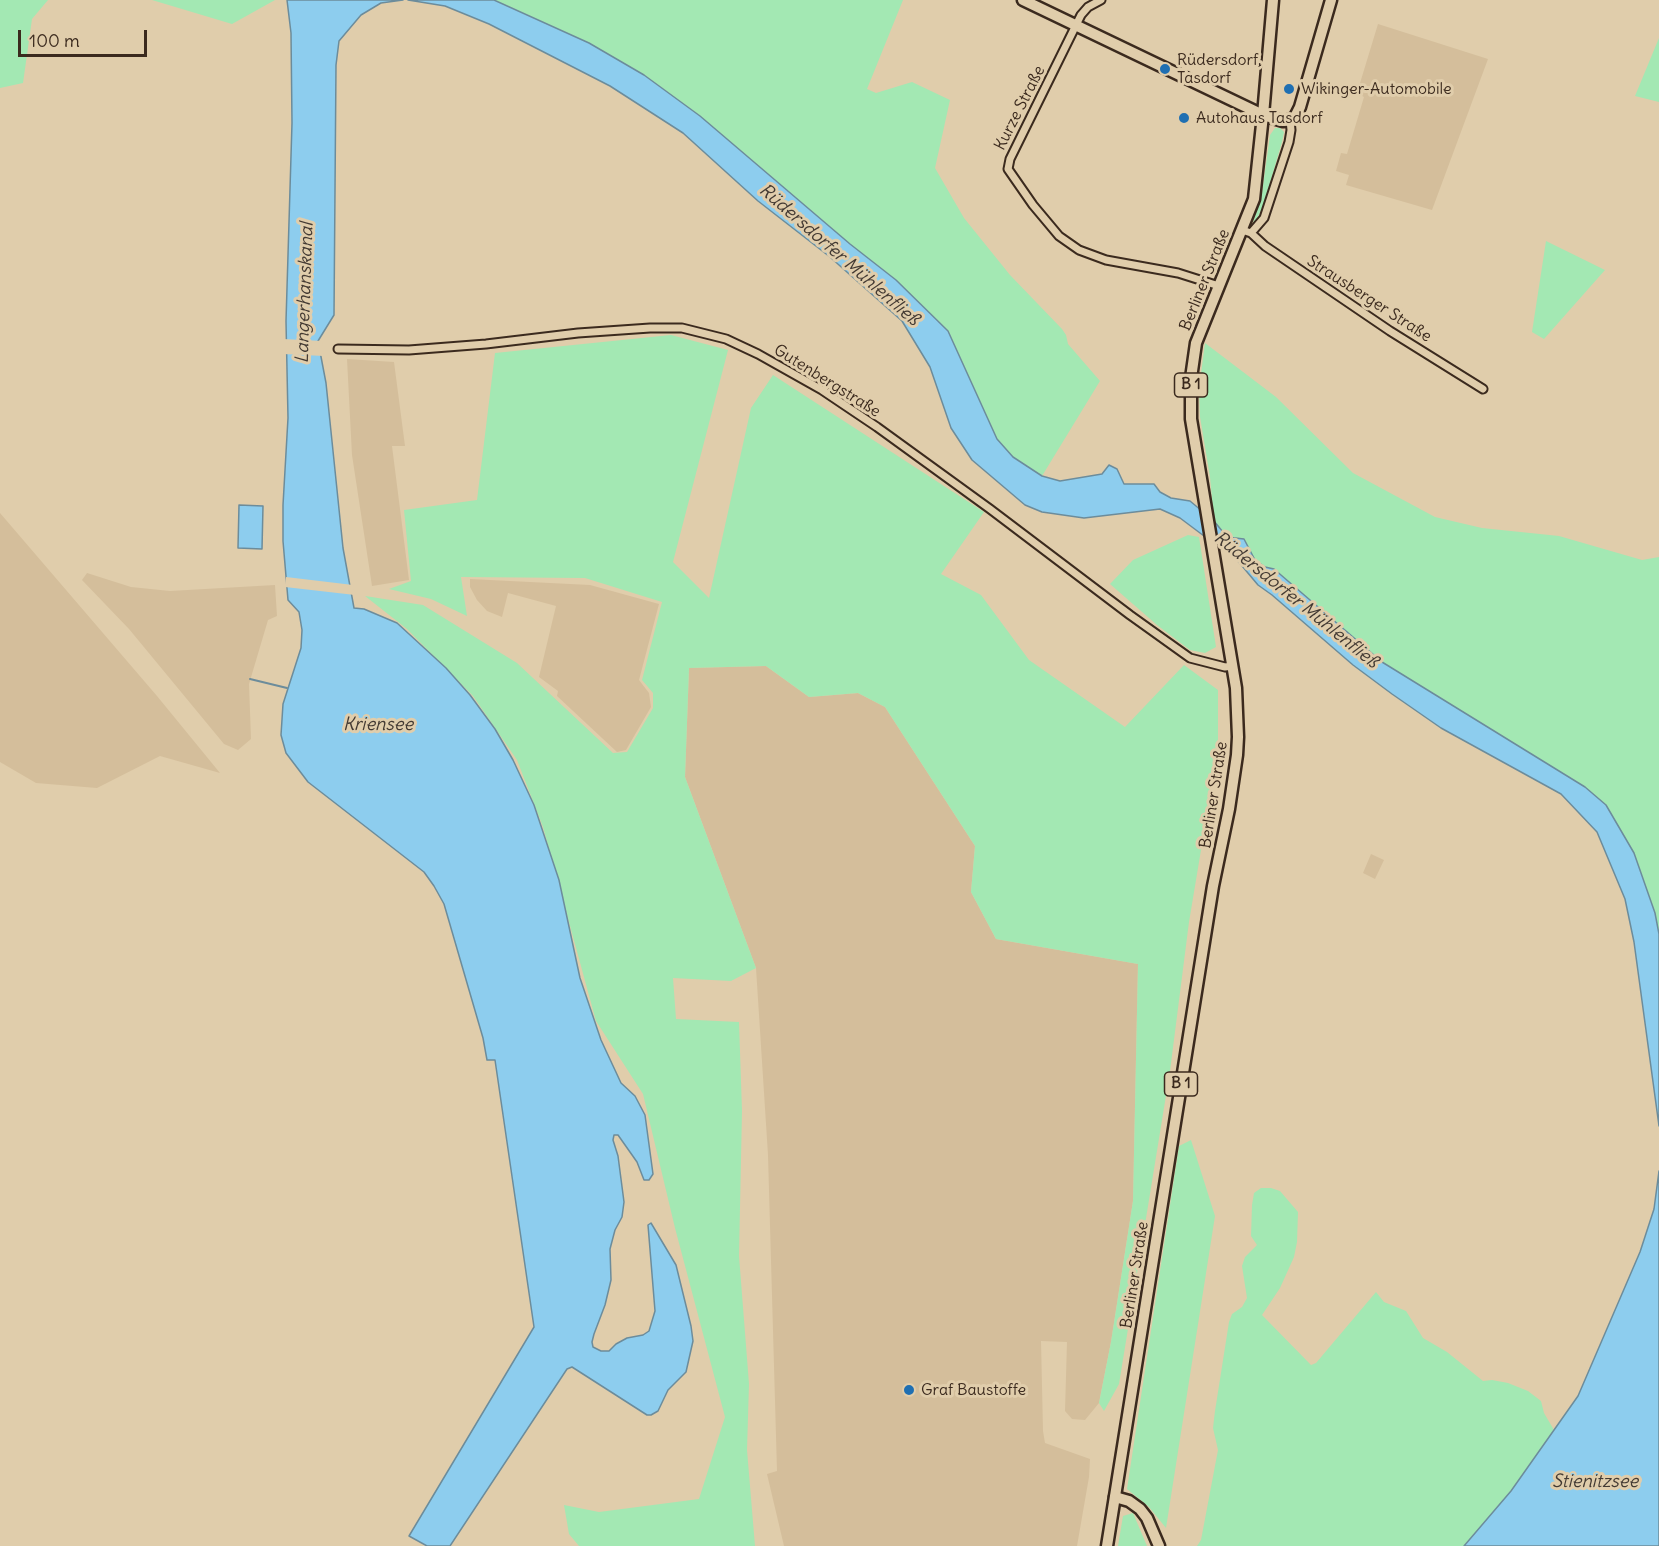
<!DOCTYPE html>
<meta charset="utf-8">
<style>
body{margin:0}
#map{position:relative;width:1659px;height:1546px;overflow:hidden;background:#e0cdab;font-family:Delius,sans-serif}
canvas{display:block}
.scale{position:absolute;left:18px;top:30px;width:129px;height:27px;box-sizing:border-box;border:3px solid #3b2a1e;border-top:0;padding-left:8px;font-size:18px;line-height:21px;white-space:nowrap;color:#3b2a1e;-webkit-text-stroke:4px #e0cdab;paint-order:stroke}
</style>
<div id="map">
<canvas width="1659" height="1546"></canvas>
<div class="scale">100 m</div>
</div>
<script>
const ctx = document.querySelector('canvas').getContext('2d');
ctx.lineJoin = 'round';
function paint(path, color) { ctx.fillStyle = color; ctx.fill(path, 'evenodd'); }
const shape = rows => new Path2D(rows.map(r => 'M' + r).join(''));
function stroke(path, color, width, dash) { ctx.strokeStyle = color; ctx.lineWidth = width; ctx.lineCap = dash ? 'butt' : 'round'; ctx.setLineDash(dash || []); ctx.stroke(path); }
function write(font, color, halo, rows, align = 'center') {
  ctx.font = font + ' Delius,sans-serif'; ctx.lineWidth = 6; ctx.setLineDash([]); ctx.textBaseline = 'middle'; ctx.strokeStyle = halo; ctx.fillStyle = color; for (const [text, x, y, turn = 0] of rows) {
    ctx.save(); ctx.translate(x, y); ctx.rotate((+turn || 0) * Math.PI / 180); ctx.textAlign = isNaN(turn) ? turn : align; if (halo) ctx.strokeText(text, 0, 0); ctx.fillText(text, 0, 0); ctx.restore();
  }
}
const built = shape([
 [1378,24,1488,59,1432,210,1346,185,1349,175,1336,171,1341,153,1347,154,1364,97,1357,93],
 [347,359,394,362,405,446,392,446,409,580,372,586,352,455],
 [0,513,157,696,220,773,160,756,97,788,36,783,0,762],
 [87,573,131,587,170,591,275,585,277,616,268,620,249,684,251,739,238,750,224,744,129,629,82,580],
 [470,579,590,585,659,604,639,680,649,693,651,707,626,750,617,752,557,696,558,691,539,677,556,606,508,593,502,617,487,611,477,600,470,587],
 [766,666,809,697,858,693,885,707,975,846,971,892,996,939,1138,964,1133,1201,1111,1342,1099,1403,1085,1420,1072,1419,1065,1411,1067,1342,1041,1341,1043,1431,1045,1443,1090,1459,1089,1477,1077,1546,784,1546,767,1474,777,1471,768,1155,756,968,685,777,689,668],
 [1371,854,1384,860,1375,879,1363,873]
]);
const green = shape([
 [0,0,48,0,32,19,23,83,0,88],
 [152,0,275,0,232,24],
 [494,0,903,0,867,89,876,93,912,82,950,100,935,168,964,218,1010,275,1062,329,1066,335,1068,344,1100,381,1042,476,1013,457,997,439,948,331,896,280,850,244,700,116,644,75,589,43],
 [1659,38,1659,102,1635,96],
 [1275,128,1280,128,1284,132,1282,142,1263,207,1254,224,1253,223,1262,193,1270,135],
 [1546,241,1605,270,1544,339,1532,332],
 [671,335,728,350,673,562,709,598,751,408,773,375,984,512,941,574,981,595,1029,660,1125,727,1184,665,1218,690,1218,748,1189,922,1170,1071,1119,1384,1104,1411,1099,1403,1111,1342,1133,1201,1138,964,996,939,971,892,975,846,885,707,858,693,809,697,766,666,689,668,685,777,756,968,731,981,673,978,676,1019,739,1022,742,1111,739,1256,749,1384,747,1450,755,1546,579,1546,569,1534,564,1505,599,1512,699,1499,725,1417,675,1228,643,1094,596,1021,543,827,517,760,473,696,407,629,365,596,423,605,517,663,613,753,627,752,653,708,653,693,642,680,662,602,585,578,461,577,467,616,431,599,389,589,411,581,404,510,477,500,495,353],
 [1205,343,1276,397,1353,473,1435,517,1482,528,1559,536,1642,560,1659,557,1659,934,1655,913,1606,805,1585,787,1382,662,1323,613,1293,585,1255,560,1244,539,1227,537,1221,530,1214,521,1210,477,1200,417,1199,389],
 [1188,535,1199,537,1216,647,1205,653,1190,650,1157,625,1110,584,1133,560],
 [1191,1140,1215,1216,1166,1528,1149,1507,1127,1489,1179,1146],
 [1659,1171,1659,1314,1517,1546,1197,1546,1201,1540,1218,1450,1213,1428,1215,1411,1229,1322,1232,1314,1242,1307,1247,1298,1242,1266,1245,1257,1257,1245,1251,1236,1252,1205,1254,1193,1261,1188,1271,1188,1280,1191,1298,1212,1297,1242,1294,1257,1280,1288,1262,1315,1311,1365,1316,1363,1376,1292,1384,1302,1406,1311,1423,1338,1447,1352,1483,1381,1492,1380,1508,1383,1528,1391,1541,1401,1544,1413,1554,1430,1578,1396,1640,1252,1654,1209],
 [1133,1513,1147,1546,1118,1546,1123,1516]
]);
const water = shape([
 [287,0,403,0,381,3,361,15,339,41,336,65,334,315,318,341,326,383,343,548,354,608,364,609,397,623,446,668,470,695,495,729,513,760,534,805,559,880,580,978,601,1040,621,1083,635,1096,645,1115,653,1174,649,1180,644,1180,637,1162,618,1135,614,1135,613,1140,618,1156,624,1202,622,1217,615,1230,610,1249,611,1280,605,1305,594,1334,592,1342,593,1347,601,1351,609,1351,616,1344,627,1338,643,1335,649,1331,655,1311,648,1225,651,1223,676,1265,691,1326,693,1341,686,1372,668,1390,658,1411,651,1415,647,1415,572,1367,567,1369,450,1546,427,1546,409,1536,534,1327,495,1060,487,1060,483,1038,444,904,434,886,424,872,308,782,286,753,281,735,283,704,301,648,302,630,299,612,288,600,283,541,283,505,288,418,286,321,292,123,291,33,287,0],
 [408,0,494,0,589,43,644,75,700,116,850,244,896,280,948,331,997,439,1013,457,1042,476,1060,481,1102,474,1109,465,1117,469,1124,484,1154,484,1160,492,1171,498,1190,501,1214,521,1227,537,1244,539,1255,560,1265,567,1274,569,1382,662,1585,787,1606,805,1634,853,1655,913,1659,934,1659,1126,1634,942,1625,899,1597,832,1561,794,1441,728,1392,694,1353,665,1272,595,1258,585,1232,554,1216,545,1180,518,1160,509,1084,518,1042,512,1025,505,972,460,951,428,930,367,902,321,830,257,758,201,683,133,610,86,489,24,445,6,408,0],
 [239,505,263,506,262,549,238,548,239,505],
 [1659,1171,1659,1546,1464,1546,1511,1491,1578,1396,1640,1252,1654,1209,1659,1171]
]);
const pier = shape([
 [283,339,322,341,324,356,283,354],
 [286,577,353,585,355,595,285,587]
]);
const stream = shape([
 [250,679,287,688]
]);
const street = shape([
 [1101,0,1088,7,1081,15,1010,159,1008,169,1033,205,1059,236,1079,250,1106,260,1178,273,1219,286],
 [1242,230,1251,233,1265,246,1390,331,1483,389],
 [1251,233,1264,218,1289,142,1291,130,1290,120],
 [338,349,409,350,486,344,578,333,650,328,682,328,726,339,758,354,822,390,877,427,990,509,1130,615,1190,658,1225,667,1233,666]
]);
const secondary = shape([
 [1023,0,1263,115,1283,121,1290,120,1295,117,1300,107,1331,0],
 [1115,1497,1129,1501,1140,1509,1147,1518,1159,1546]
]);
const primary = shape([
 [1107,1546,1213,886,1229,809,1237,755,1238,737,1236,688,1191,419,1191,378,1196,343,1254,199,1263,115,1273,0]
]);
const markers = [
 [1165,69,6,"#1f6fb2"],
 [1289,89,6,"#1f6fb2"],
 [1184,118,6,"#1f6fb2"],
 [909,1390,6,"#1f6fb2"]
];
const shields = [
 [1191,385,33],
 [1181,1084,33]
];
const shieldNames = [
 ["B 1",1191,385],
 ["B 1",1181,1084]
];
const poiNames = [
 ["Rüdersdorf,",1177,60],
 ["Tasdorf",1177,78],
 ["Wikinger-Automobile",1301,89],
 ["Autohaus Tasdorf",1196,118],
 ["Graf Baustoffe",921,1390]
];
const streetNames = [
 ["Kurze Straße",1020,108,-63],
 ["Berliner Straße",1205,280,-68],
 ["Strausberger Straße",1369,299,33],
 ["Gutenbergstraße",827,381,32],
 ["Berliner Straße",1214,795,-81],
 ["Berliner Straße",1135,1275,-81]
];
const waterNames = [
 ["Rüdersdorfer Mühlenfließ",839,255,41],
 ["Langerhanskanal",305,293,-88],
 ["Rüdersdorfer Mühlenfließ",1296,600,39],
 ["Kriensee",378,725],
 ["Stienitzsee",1595,1482]
];
paint(built, '#d4be9b');
paint(green, '#a3e8b3');
paint(water, '#8dcdee');
stroke(water, '#6c8c9b', 1.5);
paint(pier, '#e0cdab');
stroke(stream, '#6c8c9b', 2);
stroke(street, '#3b2a1e', 11);
stroke(secondary, '#3b2a1e', 15);
stroke(primary, '#3b2a1e', 15);
stroke(street, '#e0cdab', 7);
stroke(secondary, '#e0cdab', 10);
stroke(primary, '#e0cdab', 10);
for (const [x, y, r, color] of markers) { const dot = new Path2D(); dot.arc(x, y, r, 0, 2 * Math.PI); ctx.fillStyle = color; ctx.fill(dot); stroke(dot, '#e0cdab', 2); }
for (const [x, y, w] of shields) { const box = new Path2D(); box.roundRect(x - w / 2, y - 12, w, 24, 4.5); ctx.fillStyle = '#e0cdab'; ctx.fill(box); stroke(box, '#3b2a1e', 1.5); }
write('bold 15px', '#3b2a1e', null, shieldNames);
write('16px', '#3b2a1e', '#e0cdab', poiNames, 'left');
write('16px', '#3b2a1e', '#e0cdab', streetNames);
write('italic 18px', '#433a33', '#e0cdab', waterNames);
</script>
